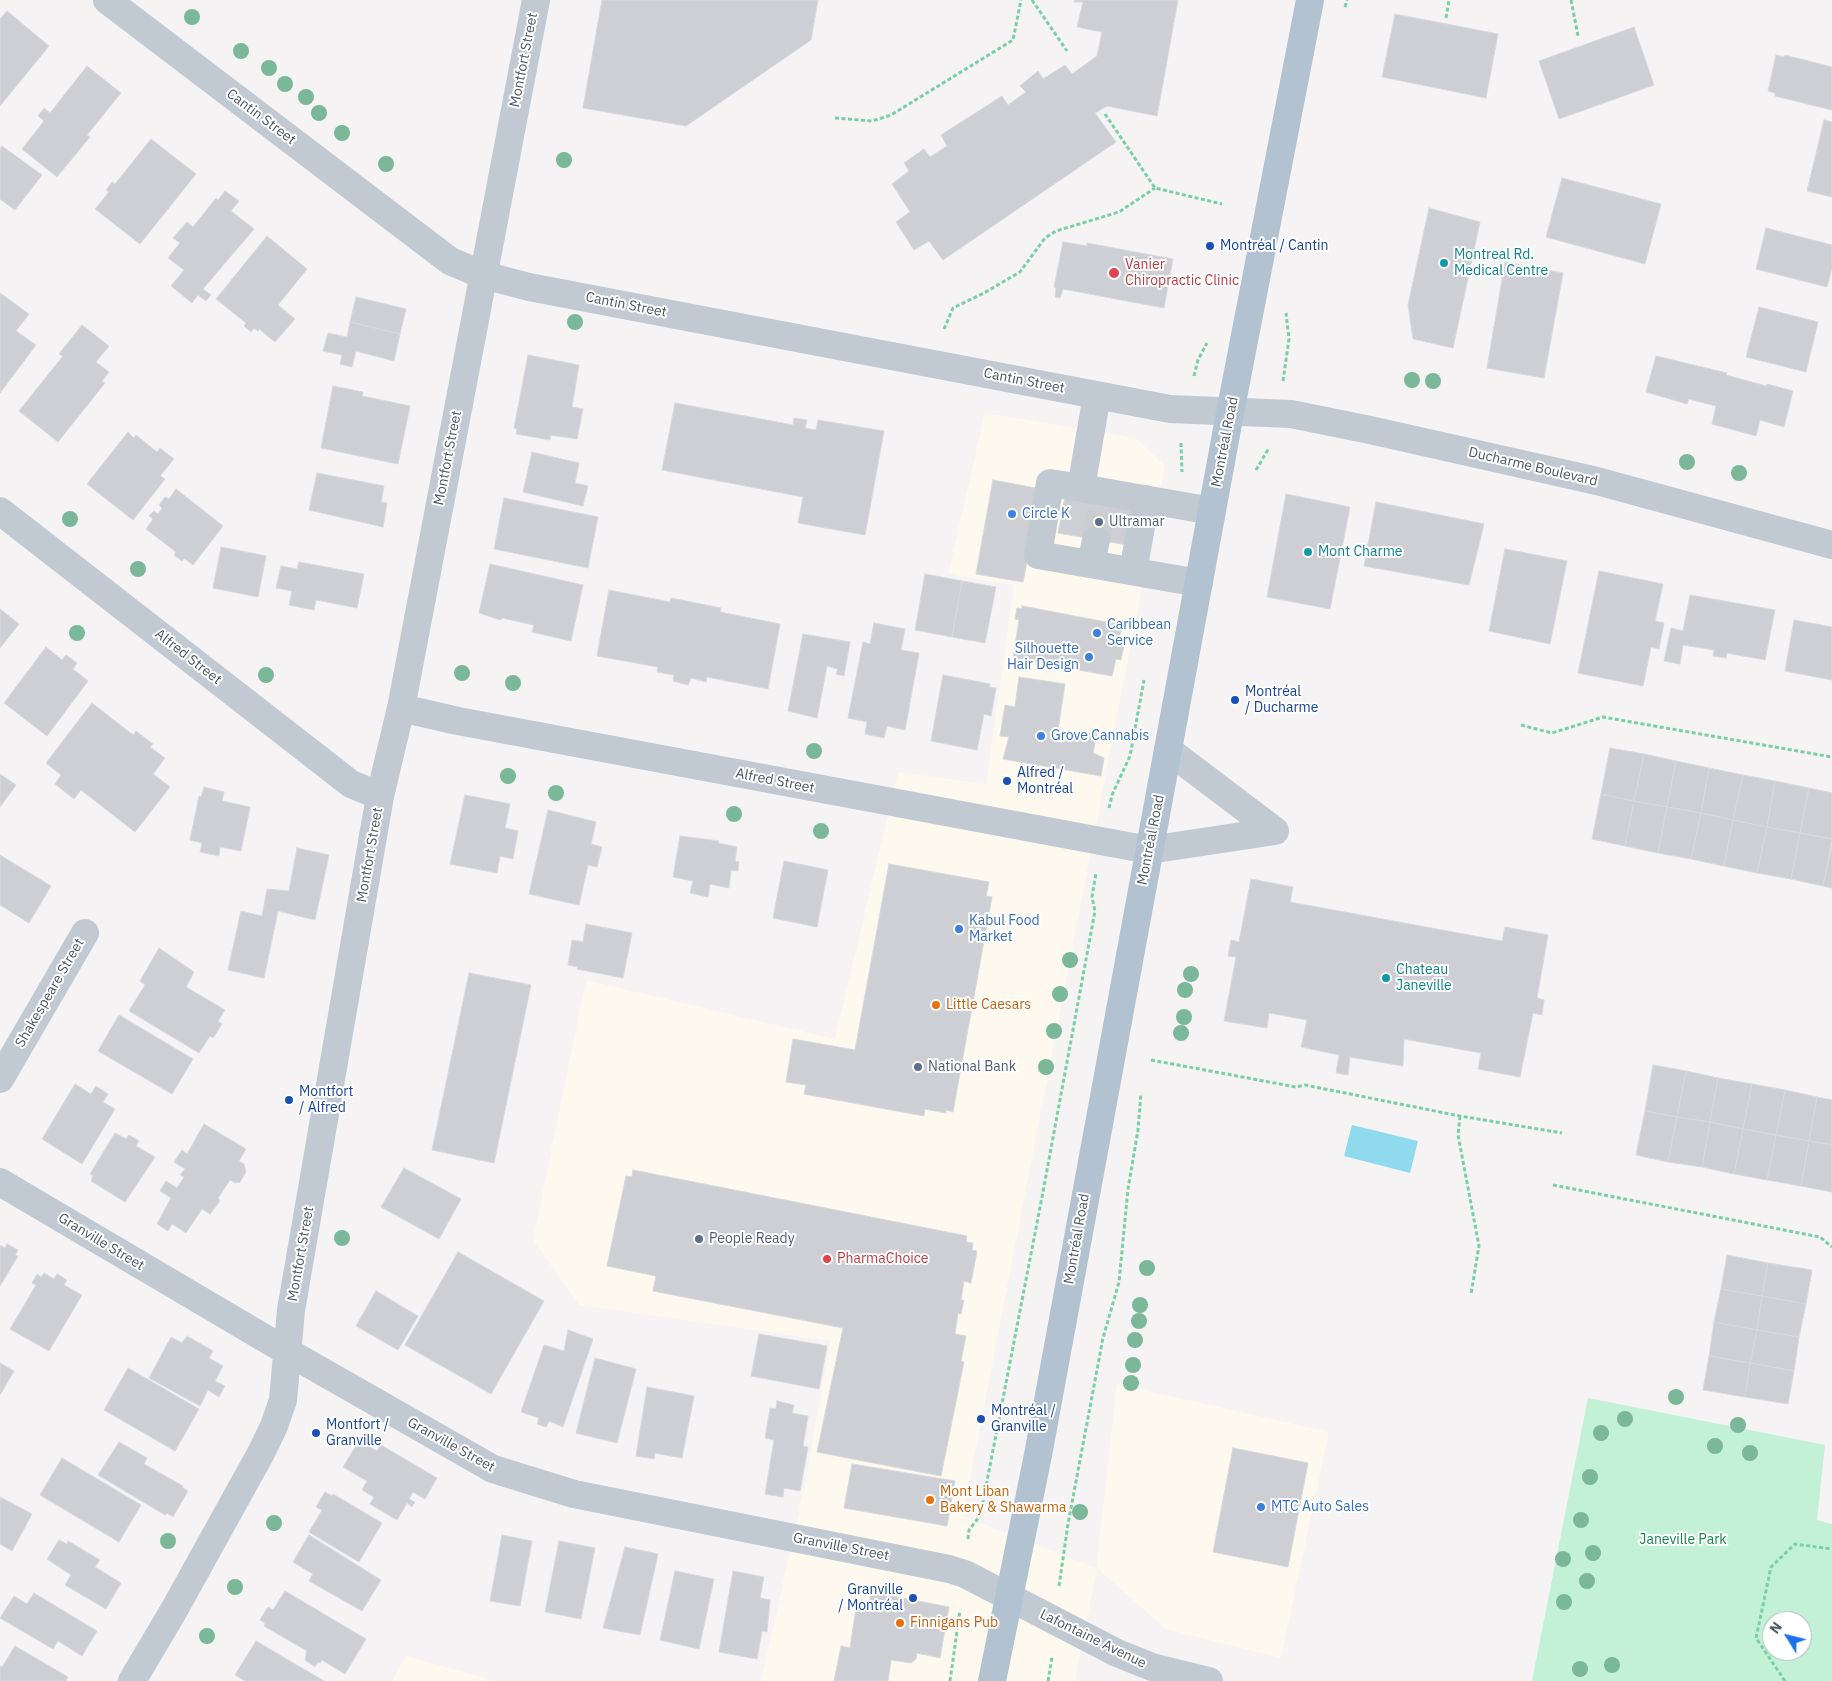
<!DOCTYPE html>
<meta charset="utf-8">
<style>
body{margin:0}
#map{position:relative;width:1832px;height:1681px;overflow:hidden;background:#f5f3f3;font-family:"IBM Plex Sans",sans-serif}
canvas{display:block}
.north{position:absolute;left:1762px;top:1611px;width:50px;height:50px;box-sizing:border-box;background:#fff;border:1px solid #b7bbc0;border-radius:50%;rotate:306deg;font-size:14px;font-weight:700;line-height:20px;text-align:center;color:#4a5661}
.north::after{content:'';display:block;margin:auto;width:18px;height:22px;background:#1a73e8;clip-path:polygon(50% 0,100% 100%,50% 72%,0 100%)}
</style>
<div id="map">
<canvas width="1832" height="1681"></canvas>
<div class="north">N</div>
</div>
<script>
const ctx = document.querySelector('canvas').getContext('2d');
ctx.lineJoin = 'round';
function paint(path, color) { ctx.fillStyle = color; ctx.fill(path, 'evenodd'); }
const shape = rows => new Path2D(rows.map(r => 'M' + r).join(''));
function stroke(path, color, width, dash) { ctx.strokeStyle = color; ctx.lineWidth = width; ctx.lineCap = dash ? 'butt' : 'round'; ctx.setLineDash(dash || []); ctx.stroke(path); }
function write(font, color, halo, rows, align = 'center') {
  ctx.font = font + ' "IBM Plex Sans",sans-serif'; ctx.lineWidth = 4; ctx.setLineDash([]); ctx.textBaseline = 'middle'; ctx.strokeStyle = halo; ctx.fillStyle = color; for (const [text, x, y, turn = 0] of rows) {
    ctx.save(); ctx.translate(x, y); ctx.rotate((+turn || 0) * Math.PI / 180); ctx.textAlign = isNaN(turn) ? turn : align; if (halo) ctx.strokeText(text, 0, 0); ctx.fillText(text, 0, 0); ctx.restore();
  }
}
const commercial = shape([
 [985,413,1136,438,1165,466,963,1516,1096,1568,1117,1384,1329,1432,1281,1658,1166,1629,1097,1568,1075,1681,761,1681,805,1485,830,1341,579,1305,533,1240,586,980,835,1039,898,772,986,784,1014,585,948,574],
 [406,1656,496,1681,392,1681]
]);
const green = shape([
 [1588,1398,1825,1445,1817,1520,1832,1524,1832,1681,1532,1681],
 [1772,1621,1802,1621,1802,1651,1772,1651]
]);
const water = shape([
 [1352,1125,1418,1141,1410,1173,1344,1156]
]);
const building = shape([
 [602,0,818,0,811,40,686,126,583,108,602,0],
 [1075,0,1178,0,1157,116,1107,106,1095,113,1116,142,943,260,929,241,914,250,896,222,910,212,892,184,909,171,904,163,924,149,930,157,947,146,941,135,1002,96,1008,105,1026,92,1020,86,1038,71,1043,79,1065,65,1072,74,1097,56,1102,32,1077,27,1083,2,1074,2,1075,0],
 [7,11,49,46,0,106,0,19,7,11],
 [1395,14,1498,34,1486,98,1382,77,1395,14],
 [1634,27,1654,85,1559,119,1539,61,1634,27],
 [1776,55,1784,57,1785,55,1832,67,1832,110,1775,96,1775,93,1768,91,1776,55],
 [87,66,121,93,87,135,90,137,57,177,22,149,44,121,38,116,44,108,50,113,87,66],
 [1824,120,1832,122,1832,197,1807,191,1824,120],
 [151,139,196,174,140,244,95,209,109,192,106,190,112,182,115,184,151,139],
 [2,146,42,175,15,210,0,199,0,149,2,146],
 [1562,178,1661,204,1645,264,1546,237,1562,178],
 [225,191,239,201,231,211,254,229,203,289,211,295,206,301,198,295,192,303,171,286,184,270,168,258,180,243,173,238,187,222,193,227,216,198,218,200,225,191],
 [1429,208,1480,222,1453,348,1413,339,1408,305,1429,208],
 [1766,228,1832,245,1832,268,1827,287,1756,269,1766,228],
 [267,236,307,269,278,305,295,319,275,342,259,329,258,331,254,328,251,332,244,326,246,323,216,299,267,236],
 [1063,242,1087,246,1087,243,1173,259,1164,308,1063,289,1060,298,1055,297,1056,288,1054,287,1063,242],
 [1505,262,1563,273,1544,378,1487,368,1505,262],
 [0,293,29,314,16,331,36,345,0,393,0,293],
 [356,297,406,309,400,334,350,322,356,297],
 [1759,307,1818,322,1806,372,1746,357,1759,307],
 [350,322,400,334,394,361,356,351,352,367,340,364,342,355,323,351,328,333,347,337,350,322],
 [82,325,109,346,96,362,109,372,102,381,105,383,58,442,19,411,63,356,59,354,82,325],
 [528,355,579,365,572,407,583,409,577,439,550,435,550,440,516,434,517,429,514,428,528,355],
 [1656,356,1727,373,1726,375,1766,386,1767,384,1793,391,1784,427,1760,420,1756,436,1712,424,1716,406,1689,399,1687,404,1646,392,1656,356],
 [333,386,363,392,362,396,410,406,398,464,321,448,333,386],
 [675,403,793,425,794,418,807,420,805,428,816,430,818,420,884,431,865,535,798,523,803,497,662,470,675,403],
 [128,432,134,438,136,435,157,452,160,448,174,459,160,476,165,479,133,520,87,484,128,432],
 [532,452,579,463,575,483,588,486,583,506,523,492,532,452],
 [317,473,384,486,381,502,387,503,383,527,309,510,317,473],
 [993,480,1041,489,1023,582,976,574,993,480],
 [176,489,223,526,193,565,184,558,182,561,174,555,176,552,146,529,153,519,149,516,154,511,158,514,162,508,159,505,165,497,169,499,176,489],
 [1286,494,1350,507,1330,609,1267,597,1286,494],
 [1065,497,1139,511,1133,546,1058,533,1065,497],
 [504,498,598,517,588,568,494,549,504,498],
 [1376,502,1484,524,1469,585,1364,566,1376,502],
 [221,547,266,556,258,597,213,588,221,547],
 [1505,549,1567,561,1550,644,1489,631,1505,549],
 [299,562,364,574,357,608,316,600,314,610,289,605,292,591,276,588,281,566,297,569,299,562],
 [490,564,583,585,571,641,532,632,534,625,502,618,501,620,479,613,490,564],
 [1599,571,1663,584,1655,621,1664,623,1659,649,1651,647,1643,686,1578,673,1599,571],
 [925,574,962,581,952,637,915,630,925,574],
 [962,581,996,587,985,643,952,637,962,581],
 [609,590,670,602,671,598,721,608,720,612,780,624,768,689,707,677,706,682,691,678,688,685,673,681,674,675,657,672,658,667,597,656,609,590],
 [1690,595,1775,610,1765,660,1727,653,1726,658,1713,656,1714,650,1683,645,1680,664,1664,661,1671,628,1683,631,1690,595],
 [1022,606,1122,625,1118,645,1124,646,1121,660,1116,659,1112,676,1013,658,1019,620,1015,619,1017,608,1022,609,1022,606],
 [0,609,19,624,0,648,0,609],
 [1794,620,1832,627,1832,680,1785,671,1794,620],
 [874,623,905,629,901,650,919,653,905,730,887,726,884,738,865,734,867,722,848,718,863,642,870,644,874,623],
 [803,634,850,642,844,676,836,674,838,669,827,666,817,718,788,711,803,634],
 [46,647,62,660,66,655,77,663,73,669,88,681,47,736,4,703,46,647],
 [943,675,990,684,989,687,996,688,991,716,984,714,977,750,931,741,943,675],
 [1019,677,1065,684,1058,730,1097,733,1093,753,1104,758,1101,776,1003,759,1009,737,1000,736,1005,705,1015,707,1019,677],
 [92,703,133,735,136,731,153,744,150,747,165,758,153,774,170,787,135,832,81,790,74,799,55,784,61,775,46,763,92,703],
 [1610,748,1644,754,1634,801,1601,794,1610,748],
 [1644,754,1676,761,1667,807,1634,801,1644,754],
 [1676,761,1709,768,1701,813,1667,807,1676,761],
 [1709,768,1743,775,1733,820,1701,813,1709,768],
 [0,774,16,785,0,807,0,774],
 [1743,775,1775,781,1767,827,1733,820,1743,775],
 [1775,781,1809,788,1800,833,1767,827,1775,781],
 [204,787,224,792,222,801,250,807,241,851,220,847,219,856,200,852,202,843,190,840,199,796,201,797,204,787],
 [1809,788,1832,793,1832,839,1800,833,1809,788],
 [1601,794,1634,801,1625,846,1592,839,1601,794],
 [465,795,510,804,505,828,518,831,513,859,500,856,497,873,450,864,465,795],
 [1634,801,1667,807,1658,853,1625,846,1634,801],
 [1667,807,1701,813,1691,859,1658,853,1667,807],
 [548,810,596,822,591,844,602,847,597,867,588,865,579,905,529,894,548,810],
 [1701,813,1733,820,1724,866,1691,859,1701,813],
 [1733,820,1767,827,1757,873,1724,866,1733,820],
 [1767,827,1800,833,1791,879,1757,873,1767,827],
 [1800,833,1832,839,1823,886,1791,879,1800,833],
 [680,836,719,841,718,843,737,847,735,861,739,862,738,871,731,870,729,888,710,884,708,897,690,893,693,881,673,877,680,836],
 [1832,845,1832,888,1823,886,1832,845],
 [297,848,329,855,315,920,278,911,264,978,228,970,241,911,262,916,267,889,289,891,297,848],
 [0,855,51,886,29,923,0,905,0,855],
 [784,861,828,870,817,927,773,918,784,861],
 [889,864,989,882,986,896,992,897,953,1112,946,1110,946,1113,925,1109,924,1116,804,1094,806,1085,786,1082,793,1039,855,1050,889,864],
 [1251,879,1293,887,1290,902,1502,941,1505,927,1548,935,1537,998,1544,1000,1542,1015,1533,1013,1520,1077,1478,1069,1481,1053,1404,1039,1403,1066,1350,1057,1348,1075,1336,1073,1339,1055,1301,1047,1307,1020,1269,1013,1267,1028,1224,1021,1236,957,1228,956,1231,940,1239,942,1251,879],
 [586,924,632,933,623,978,577,969,578,967,568,965,572,940,583,942,586,924],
 [159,948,194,972,186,987,225,1010,218,1021,222,1024,213,1038,210,1036,199,1053,129,1011,145,985,140,981,159,948],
 [469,973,531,985,494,1163,432,1150,469,973],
 [119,1015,193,1059,172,1094,98,1051,119,1015],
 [1653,1065,1686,1071,1677,1117,1645,1111,1653,1065],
 [1686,1071,1718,1078,1710,1122,1677,1117,1686,1071],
 [1718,1078,1752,1084,1743,1129,1710,1122,1718,1078],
 [75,1084,91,1094,96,1086,108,1094,103,1102,115,1109,82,1164,42,1139,75,1084],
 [1752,1084,1785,1090,1776,1135,1743,1129,1752,1084],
 [1785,1090,1817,1097,1809,1141,1776,1135,1785,1090],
 [1817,1097,1832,1100,1832,1145,1809,1141,1817,1097],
 [1645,1111,1677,1117,1668,1162,1636,1155,1645,1111],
 [1677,1117,1710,1122,1702,1167,1668,1162,1677,1117],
 [1710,1122,1743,1129,1734,1174,1702,1167,1710,1122],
 [204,1124,246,1149,239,1161,244,1164,246,1172,240,1182,235,1183,230,1180,218,1198,220,1201,210,1214,202,1209,186,1233,172,1224,168,1231,157,1224,171,1198,160,1191,166,1181,177,1188,184,1177,180,1175,185,1169,174,1162,182,1150,187,1154,204,1124],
 [1743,1129,1776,1135,1767,1180,1734,1174,1743,1129],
 [115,1133,126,1139,129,1135,139,1141,136,1146,155,1157,125,1202,91,1181,93,1176,90,1174,115,1133],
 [1776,1135,1809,1141,1801,1186,1767,1180,1776,1135],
 [1809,1141,1832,1145,1832,1192,1801,1186,1809,1141],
 [404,1168,461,1199,439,1239,381,1207,404,1168],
 [633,1170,967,1236,966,1242,973,1243,972,1250,977,1251,971,1283,964,1281,961,1300,964,1300,961,1314,958,1313,955,1334,966,1336,961,1361,964,1362,941,1476,817,1452,843,1328,653,1291,656,1276,607,1266,626,1176,632,1177,633,1170],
 [7,1244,18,1250,15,1255,18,1256,0,1286,0,1245,5,1248,7,1244],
 [458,1252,544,1301,491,1394,405,1345,458,1252],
 [1727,1255,1768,1263,1762,1296,1721,1289,1727,1255],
 [1768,1263,1812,1270,1806,1304,1762,1296,1768,1263],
 [44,1273,54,1279,57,1274,67,1280,64,1285,82,1295,49,1351,10,1329,36,1285,32,1283,37,1274,41,1277,44,1273],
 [1721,1289,1762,1296,1757,1330,1714,1322,1721,1289],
 [376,1291,418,1316,398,1350,356,1326,376,1291],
 [1762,1296,1806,1304,1799,1337,1757,1330,1762,1296],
 [1714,1322,1757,1330,1750,1363,1709,1356,1714,1322],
 [568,1330,593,1339,563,1427,549,1421,546,1427,537,1424,539,1418,521,1412,544,1345,564,1351,568,1330],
 [1757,1330,1799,1337,1794,1371,1750,1363,1757,1330],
 [759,1334,827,1346,819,1389,751,1376,759,1334],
 [187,1336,213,1351,209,1358,223,1366,215,1381,225,1386,219,1397,208,1390,200,1406,149,1378,171,1337,182,1343,187,1336],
 [1709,1356,1750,1363,1745,1397,1703,1390,1709,1356],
 [595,1358,636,1369,617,1443,576,1433,595,1358],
 [0,1363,14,1371,0,1395,0,1363],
 [1750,1363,1794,1371,1788,1404,1745,1397,1750,1363],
 [128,1368,199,1409,175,1451,104,1410,128,1368],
 [647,1387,694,1396,682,1458,655,1453,654,1459,636,1456,647,1387],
 [777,1401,794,1405,792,1413,808,1416,803,1446,808,1447,800,1491,784,1488,783,1497,765,1494,774,1440,765,1438,770,1408,776,1409,777,1401],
 [359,1441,377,1451,381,1445,437,1478,425,1499,413,1492,409,1499,415,1502,412,1507,407,1503,397,1520,370,1504,374,1497,362,1490,367,1481,343,1467,359,1441],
 [119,1442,147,1458,144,1464,183,1486,182,1487,188,1491,173,1517,167,1513,165,1515,98,1475,119,1442],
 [1233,1448,1308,1463,1288,1567,1213,1552,1233,1448],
 [62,1458,141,1505,119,1542,40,1495,62,1458],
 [852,1464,955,1481,947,1526,844,1508,852,1464],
 [325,1492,332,1496,333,1494,382,1523,359,1562,309,1532,322,1510,316,1507,325,1492],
 [0,1497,32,1514,12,1551,0,1544,0,1497],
 [309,1535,381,1580,362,1611,309,1581,313,1574,293,1562,309,1535],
 [502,1535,532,1541,520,1606,490,1601,502,1535],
 [59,1540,67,1544,68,1541,100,1560,95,1567,121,1583,106,1609,65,1585,71,1575,47,1559,59,1540],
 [559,1541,595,1548,581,1619,545,1612,559,1541],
 [625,1547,658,1554,640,1635,603,1628,625,1547],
 [675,1571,714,1579,699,1649,660,1640,675,1571],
 [733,1571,764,1577,760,1598,770,1600,767,1632,762,1631,757,1659,719,1652,733,1571],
 [285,1591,366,1639,345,1674,322,1660,320,1663,318,1662,315,1667,305,1660,307,1651,264,1626,265,1623,260,1620,268,1607,273,1610,285,1591],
 [871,1592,949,1607,940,1658,917,1653,916,1659,911,1663,891,1660,888,1681,834,1681,841,1646,850,1648,857,1602,869,1605,871,1592],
 [34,1593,97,1631,82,1656,58,1641,53,1649,0,1618,14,1596,27,1604,34,1593],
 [256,1641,324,1681,245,1681,235,1675,256,1641],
 [15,1646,68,1677,66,1681,0,1681,0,1666,2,1667,15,1646]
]);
const minorTunnel = shape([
 [1096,540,1102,504]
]);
const path = shape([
 [1032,0,1067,51],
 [1571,0,1578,36],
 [1345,7,1347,0],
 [1446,18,1449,0],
 [1105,114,1155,188,1222,204],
 [835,118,872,121,891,115,1013,40,1021,0],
 [944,329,953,308,984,293,1020,272,1045,238,1056,231,1119,212,1155,188],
 [1194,376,1198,360,1207,343],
 [1283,381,1289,339,1286,313],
 [1181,443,1182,472],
 [1256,470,1269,448],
 [1521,725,1552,733,1603,717,1832,757],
 [1109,808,1112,795,1130,756,1144,680],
 [1151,1060,1296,1087,1305,1085,1460,1116,1562,1133],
 [1460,1116,1458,1135,1479,1246,1471,1294],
 [1553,1185,1820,1237,1832,1247],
 [968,1539,969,1530,980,1516,982,1507,1042,1197,1095,911,1092,897,1096,873],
 [1059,1586,1068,1524,1103,1338,1119,1282,1128,1189,1138,1130,1141,1093],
 [950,1681,960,1610],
 [1048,1681,1052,1657],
 [1785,1681,1756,1638,1771,1567,1795,1544,1832,1549]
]);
const minor = shape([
 [107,0,450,261,483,275,529,287,1170,409,1291,414,1370,430,1597,481,1832,545],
 [1097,395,1081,488,1050,483,1038,555,1199,583],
 [1081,488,1212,511],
 [0,511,351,784,380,796],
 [1091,564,1096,540],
 [1133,571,1146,499],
 [401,708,458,721,1149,850,1275,831],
 [1168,750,1275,831],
 [0,1079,85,933],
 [0,1182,288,1352,493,1469,574,1494,949,1569,965,1574,1117,1653,1152,1667,1209,1681],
 [132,1681,174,1610,261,1453,274,1426,283,1400,291,1310,380,796,401,708,536,0]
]);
const major = shape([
 [992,1681,1038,1455,1230,413,1310,0]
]);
const trees = [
 [192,17],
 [241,51],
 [269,68],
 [285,84],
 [306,97],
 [319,113],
 [342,133],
 [564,160],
 [386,164],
 [575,322],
 [1412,380],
 [1433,381],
 [1687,462],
 [1739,473],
 [70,519],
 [138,569],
 [77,633],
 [462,673],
 [266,675],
 [513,683],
 [814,751],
 [508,776],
 [556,793],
 [734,814],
 [821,831],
 [1070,960],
 [1191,974],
 [1185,990],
 [1060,994],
 [1184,1017],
 [1054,1031],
 [1181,1033],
 [1046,1067],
 [342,1238],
 [1147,1268],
 [1140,1305],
 [1139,1321],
 [1135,1340],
 [1133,1365],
 [1131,1383],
 [1676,1397],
 [1625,1419],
 [1738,1425],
 [1601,1433],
 [1715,1446],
 [1750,1453],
 [1590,1477],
 [1080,1512],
 [1581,1520],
 [274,1523],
 [168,1541],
 [1593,1553],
 [1563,1559],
 [1587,1581],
 [235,1587],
 [1564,1602],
 [207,1636],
 [1612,1665],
 [1580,1669]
];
const markers = [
 [1210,246,5,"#1a4fb4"],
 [1444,263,5,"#0f9aa8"],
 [1114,273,6,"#e0444e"],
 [1012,514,5,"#3f7fe0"],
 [1099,522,5,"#5c6f8a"],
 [1308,552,5,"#0f9aa8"],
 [1097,633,5,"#3f7fe0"],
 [1089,657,5,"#3f7fe0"],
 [1235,700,5,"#1a4fb4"],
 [1041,736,5,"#3f7fe0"],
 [1007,781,5,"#1a4fb4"],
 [959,929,5,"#3f7fe0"],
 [1386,978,5,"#0f9aa8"],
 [936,1005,5,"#e8710a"],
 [918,1067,5,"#5c6f8a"],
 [289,1100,5,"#1a4fb4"],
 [699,1239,5,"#5c6f8a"],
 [827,1259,5,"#e0444e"],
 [981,1419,5,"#1a4fb4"],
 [316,1433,5,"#1a4fb4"],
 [930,1500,5,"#e8710a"],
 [1261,1507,5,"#3f7fe0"],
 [913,1598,5,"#1a4fb4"],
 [900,1623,5,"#e8710a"]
];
const streetNames = [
 ["Montfort Street",524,60,-79],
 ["Cantin Street",261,117,37],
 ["Cantin Street",626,305,11],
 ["Cantin Street",1024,381,11],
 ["Montréal Road",1225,442,-79],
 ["Montfort Street",448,458,-79],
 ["Ducharme Boulevard",1533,467,13],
 ["Alfred Street",188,657,38],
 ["Alfred Street",775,781,11],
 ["Montréal Road",1151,840,-79],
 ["Montfort Street",370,855,-80],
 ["Shakespeare Street",50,993,-60],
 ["Montréal Road",1077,1239,-80],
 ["Granville Street",101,1242,31],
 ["Montfort Street",301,1254,-80],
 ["Granville Street",451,1445,29],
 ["Granville Street",841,1547,11],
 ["Lafontaine Avenue",1093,1639,26]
];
const transitNames = [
 ["Montréal / Cantin",1220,246],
 ["Montréal",1245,692],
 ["/ Ducharme",1245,708],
 ["Alfred /",1017,773],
 ["Montréal",1017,789],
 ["Montfort",299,1092],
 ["/ Alfred",299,1108],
 ["Montréal /",991,1411],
 ["Granville",991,1427],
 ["Montfort /",326,1425],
 ["Granville",326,1441],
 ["Granville",903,1590,"right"],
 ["/ Montréal",903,1606,"right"]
];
const cultureNames = [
 ["Montreal Rd.",1454,255],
 ["Medical Centre",1454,271],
 ["Mont Charme",1318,552],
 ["Chateau",1396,970],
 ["Janeville",1396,986]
];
const healthNames = [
 ["Vanier",1125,265],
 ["Chiropractic Clinic",1125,281],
 ["PharmaChoice",837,1259]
];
const shopNames = [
 ["Circle K",1022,514],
 ["Caribbean",1107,625],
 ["Service",1107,641],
 ["Silhouette",1079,649,"right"],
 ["Hair Design",1079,665,"right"],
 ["Grove Cannabis",1051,736],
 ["Kabul Food",969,921],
 ["Market",969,937],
 ["MTC Auto Sales",1271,1507]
];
const serviceNames = [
 ["Ultramar",1109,522],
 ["National Bank",928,1067],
 ["People Ready",709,1239]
];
const foodNames = [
 ["Little Caesars",946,1005],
 ["Mont Liban",940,1492],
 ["Bakery & Shawarma",940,1508],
 ["Finnigans Pub",910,1623]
];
const parkNames = [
 ["Janeville Park",1683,1540]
];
paint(commercial, '#fdf9ef');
paint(green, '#c3f1d5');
paint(water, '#90daee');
paint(building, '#cdcfd5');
stroke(building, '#d7d9de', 1);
stroke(minorTunnel, '#caccce', 28, [28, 14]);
stroke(path, '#7ad0a6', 3, [4, 2.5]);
stroke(minor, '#c1cad2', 28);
stroke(major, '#b3c2d1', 28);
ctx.fillStyle = '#7bb799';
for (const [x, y] of trees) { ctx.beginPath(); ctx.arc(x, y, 8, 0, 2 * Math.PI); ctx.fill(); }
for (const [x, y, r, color] of markers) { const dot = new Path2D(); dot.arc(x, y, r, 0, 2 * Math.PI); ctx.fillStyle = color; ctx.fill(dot); stroke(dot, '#fff', 2); }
write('14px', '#4a5661', '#fff', streetNames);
write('14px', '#164399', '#fff', transitNames, 'left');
write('14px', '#0d838f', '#fff', cultureNames, 'left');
write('14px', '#be3a42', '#fff', healthNames, 'left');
write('14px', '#366cbe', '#fff', shopNames, 'left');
write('14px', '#4e5e75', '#fff', serviceNames, 'left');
write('14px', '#c56008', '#fff', foodNames, 'left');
write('14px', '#17864f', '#fff', parkNames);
</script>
